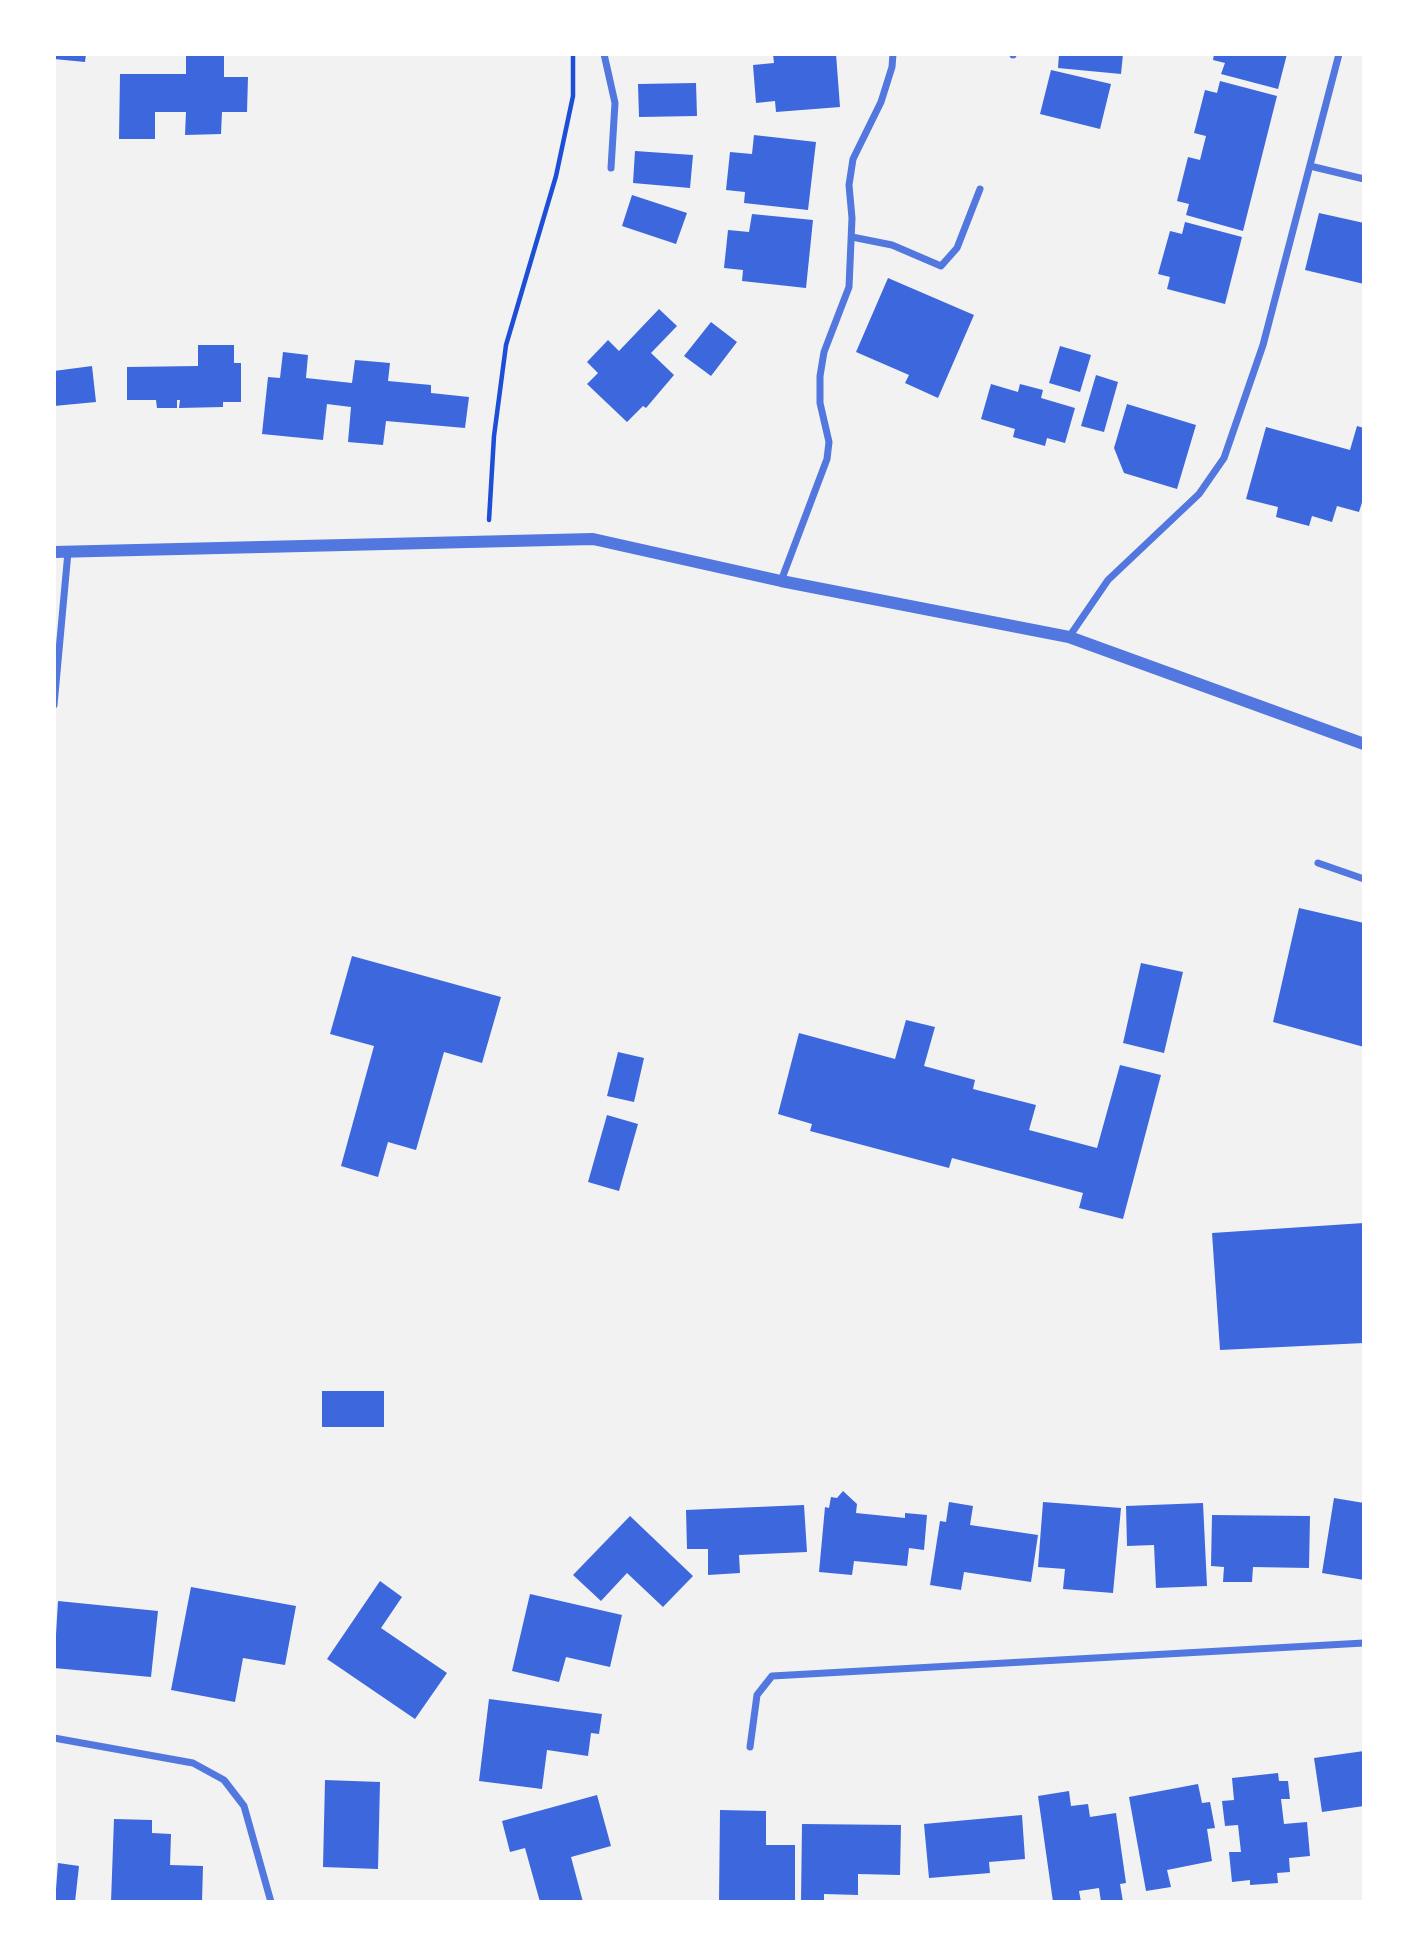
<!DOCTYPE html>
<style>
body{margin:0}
#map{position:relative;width:1418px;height:1956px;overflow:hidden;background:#f2f2f2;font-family:"Archivo Narrow",sans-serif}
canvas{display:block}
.frame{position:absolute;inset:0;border:56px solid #fff;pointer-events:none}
</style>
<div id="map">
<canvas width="1418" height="1956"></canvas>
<div class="frame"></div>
</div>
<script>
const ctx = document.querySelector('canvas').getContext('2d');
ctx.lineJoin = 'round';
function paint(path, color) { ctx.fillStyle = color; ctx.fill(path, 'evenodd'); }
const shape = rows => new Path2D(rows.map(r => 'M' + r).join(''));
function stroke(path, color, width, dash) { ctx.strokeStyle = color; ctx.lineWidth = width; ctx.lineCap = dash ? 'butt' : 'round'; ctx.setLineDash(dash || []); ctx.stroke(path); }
const building = shape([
 [55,54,86,54,85,62,54,59],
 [773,54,836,54,840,107,776,112,775,101,756,103,753,65,774,63],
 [1059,54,1123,54,1121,74,1058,68],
 [1214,54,1287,54,1278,89,1221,74,1225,63,1213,60],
 [186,55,224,55,224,77,248,77,247,112,222,112,221,134,185,135,186,112,155,112,155,139,119,139,120,74,186,74],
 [1051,70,1111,84,1100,129,1040,114],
 [1220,81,1277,96,1243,231,1186,215,1189,204,1177,201,1188,157,1200,160,1206,136,1194,133,1205,90,1217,93],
 [696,83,697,116,639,117,638,84],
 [754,135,816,142,808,210,744,203,745,192,726,190,730,152,752,154],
 [635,151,693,155,690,188,633,183],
 [632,195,687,213,676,244,622,226],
 [1319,213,1364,223,1364,284,1305,270],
 [752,214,813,220,806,288,742,281,743,270,724,268,728,230,749,232],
 [1185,222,1242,237,1225,304,1167,289,1170,277,1158,274,1170,231,1182,234],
 [888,278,974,315,938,398,905,383,909,375,856,352],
 [659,309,677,326,651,353,674,375,646,408,643,406,627,422,587,384,598,373,587,362,608,340,619,351],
 [711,322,737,342,711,376,684,356],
 [198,345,234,345,234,363,241,363,241,402,223,402,223,407,179,408,180,400,177,400,177,408,157,408,156,400,127,400,127,367,198,366],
 [1060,346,1091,355,1080,392,1049,383],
 [283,352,308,355,306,378,352,383,355,360,390,363,388,381,431,385,431,393,469,397,465,428,386,421,383,445,348,442,351,407,327,404,323,440,262,434,268,377,280,378],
 [92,366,96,402,54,406,54,371],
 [1096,375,1118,382,1104,432,1081,426],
 [991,384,1018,392,1020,384,1043,390,1041,398,1075,408,1065,443,1047,438,1045,446,1013,437,1015,429,981,419],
 [1127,404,1196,425,1177,489,1124,473,1114,448],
 [1357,426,1364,428,1364,496,1359,512,1337,506,1332,522,1312,516,1309,526,1276,517,1278,507,1246,499,1266,427,1350,450],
 [1299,908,1364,923,1364,1047,1273,1022],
 [352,956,501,997,482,1063,444,1052,416,1150,388,1142,378,1177,341,1166,374,1046,330,1034],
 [1141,963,1183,972,1164,1053,1123,1043],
 [906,1020,935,1027,924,1066,975,1080,973,1089,1036,1105,1029,1130,1097,1148,1120,1065,1161,1075,1123,1219,1079,1208,1083,1193,952,1158,949,1168,810,1131,812,1124,778,1114,799,1033,895,1059],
 [618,1052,644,1058,634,1102,607,1096],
 [607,1115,638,1124,619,1191,588,1182],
 [1364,1223,1364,1343,1220,1350,1212,1233],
 [322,1391,384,1391,384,1427,322,1427],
 [843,1491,857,1504,856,1513,905,1518,905,1513,927,1515,924,1550,909,1548,907,1566,854,1561,852,1575,819,1572,825,1507,829,1508,831,1497,837,1498],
 [1334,1498,1364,1503,1364,1580,1322,1573],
 [949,1502,973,1506,970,1525,1038,1535,1031,1582,964,1572,961,1590,930,1585,940,1521,946,1522],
 [1043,1502,1121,1508,1113,1593,1063,1589,1065,1569,1038,1567],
 [1203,1503,1207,1586,1156,1588,1154,1545,1127,1546,1126,1506],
 [804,1505,807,1552,739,1555,740,1573,708,1575,708,1549,687,1549,686,1510],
 [1212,1515,1310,1516,1309,1568,1253,1567,1252,1582,1223,1582,1224,1567,1211,1566],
 [630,1516,693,1576,663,1607,627,1573,601,1601,573,1575],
 [380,1581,402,1597,381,1628,447,1673,415,1719,327,1659],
 [191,1587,296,1606,285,1665,243,1658,235,1702,171,1690],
 [530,1594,622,1615,610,1667,566,1657,559,1682,512,1671],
 [58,1601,158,1611,151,1677,54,1668],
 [489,1699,602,1714,599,1734,591,1733,588,1756,547,1750,542,1789,479,1781],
 [1364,1751,1364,1806,1322,1812,1314,1758],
 [1278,1773,1279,1781,1288,1781,1290,1799,1281,1799,1284,1824,1307,1822,1310,1856,1289,1858,1290,1872,1277,1873,1278,1883,1250,1885,1250,1880,1232,1882,1229,1852,1241,1852,1238,1825,1225,1826,1222,1801,1234,1800,1232,1778],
 [325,1780,380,1782,378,1869,323,1867],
 [1198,1784,1202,1803,1210,1802,1215,1828,1207,1829,1212,1861,1167,1870,1171,1887,1146,1891,1129,1797],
 [1069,1791,1071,1806,1088,1804,1090,1817,1116,1813,1126,1883,1120,1884,1123,1902,1101,1902,1099,1888,1079,1891,1081,1902,1053,1902,1038,1796],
 [597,1795,611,1846,571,1857,583,1902,540,1902,525,1848,510,1852,502,1821],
 [720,1810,766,1811,766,1845,795,1845,795,1902,719,1902],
 [1022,1815,1025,1859,989,1862,990,1873,929,1878,924,1824],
 [114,1819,152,1820,152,1833,171,1834,170,1865,203,1866,202,1902,111,1902],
 [802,1824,901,1825,900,1875,858,1874,858,1895,824,1894,824,1902,801,1902],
 [58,1863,79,1866,75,1902,55,1902]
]);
const path = shape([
 [489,520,494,436,506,345,556,176,573,96,573,54]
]);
const minor = shape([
 [604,54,615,103,611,168],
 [1013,54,1013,55],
 [1310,166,1364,179],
 [852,237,892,245,941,266,957,248,980,189],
 [781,581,827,459,829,442,820,403,820,376,824,352,849,287,852,218,849,185,853,159,881,102,892,67,893,54],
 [1069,637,1108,580,1199,494,1224,458,1263,345,1339,54],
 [54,705,68,552],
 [1318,863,1364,879],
 [54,1738,193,1763,224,1780,244,1806,271,1902],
 [750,1747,757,1695,772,1676,1364,1643]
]);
const tertiary = shape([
 [54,552,593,539,781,581,1069,637,1364,744]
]);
paint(building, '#3d67dc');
stroke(path, '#1d4ed8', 4.5);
stroke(minor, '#5277de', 7);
stroke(tertiary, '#5277de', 12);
</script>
